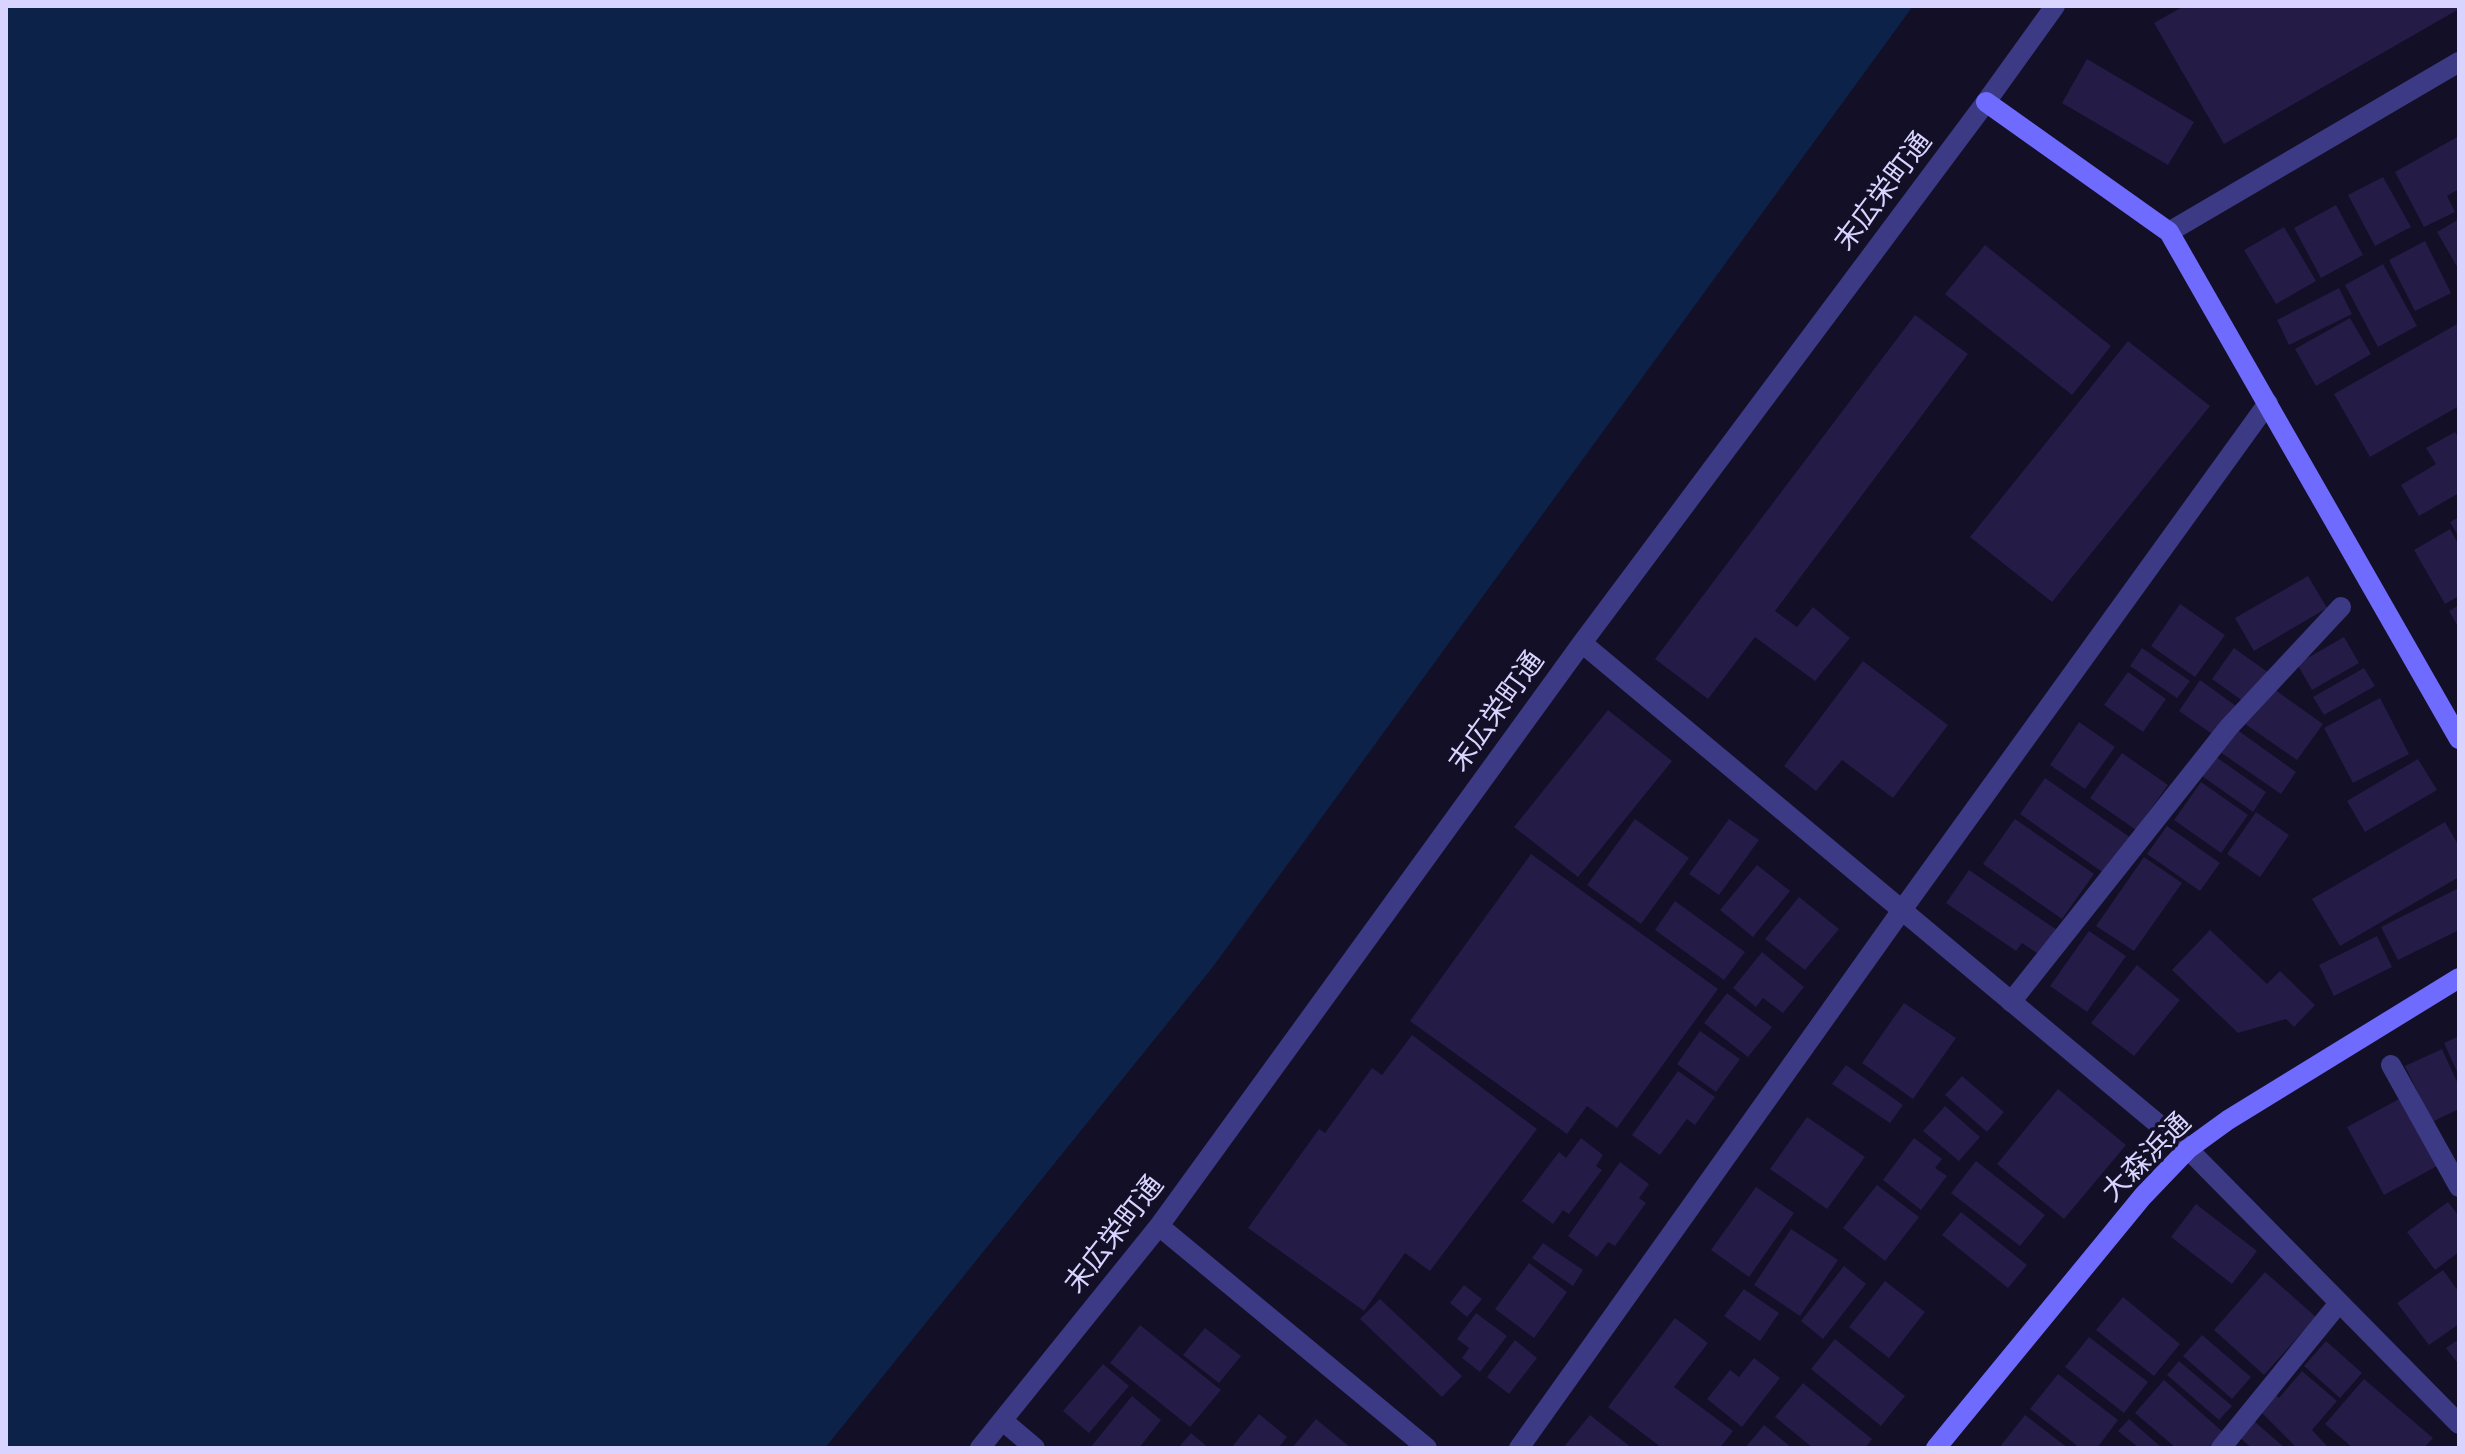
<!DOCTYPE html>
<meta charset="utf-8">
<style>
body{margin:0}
#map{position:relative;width:2465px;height:1454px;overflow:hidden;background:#130f26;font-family:"Fira Sans",sans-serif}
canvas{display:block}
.frame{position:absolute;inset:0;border:8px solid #d9d4ff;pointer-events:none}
</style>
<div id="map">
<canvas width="2465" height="1454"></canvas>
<div class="frame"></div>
</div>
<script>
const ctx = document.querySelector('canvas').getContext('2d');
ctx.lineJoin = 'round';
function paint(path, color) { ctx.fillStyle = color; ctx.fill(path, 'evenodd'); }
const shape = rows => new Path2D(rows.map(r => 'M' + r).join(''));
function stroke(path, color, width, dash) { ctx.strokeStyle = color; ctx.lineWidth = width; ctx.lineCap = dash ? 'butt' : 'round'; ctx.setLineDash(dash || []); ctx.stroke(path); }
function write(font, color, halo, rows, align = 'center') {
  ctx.font = font + ' "Fira Sans","Noto Sans JP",sans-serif'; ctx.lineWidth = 7; ctx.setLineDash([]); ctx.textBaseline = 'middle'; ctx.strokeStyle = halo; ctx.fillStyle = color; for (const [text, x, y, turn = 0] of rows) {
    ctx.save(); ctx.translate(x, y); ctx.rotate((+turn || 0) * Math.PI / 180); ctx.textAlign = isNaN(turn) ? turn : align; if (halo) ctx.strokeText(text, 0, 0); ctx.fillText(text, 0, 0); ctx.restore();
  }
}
const water = shape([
 [6,6,1913,6,1212,968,825,1448,6,1448]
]);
const building = shape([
 [2184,6,2459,6,2459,9,2224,144,2154,23],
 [2087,59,2194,122,2168,165,2062,103],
 [2459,136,2459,189,2447,196,2455,212,2424,227,2395,172],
 [2383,177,2411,227,2375,246,2348,195],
 [2336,205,2363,255,2321,278,2294,228],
 [2459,219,2459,270,2437,232],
 [2284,227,2316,281,2276,304,2244,250],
 [2425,241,2451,293,2415,311,2389,260],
 [1985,245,2111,346,2072,395,1945,294],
 [2383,264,2417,326,2378,347,2345,285],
 [2339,288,2352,314,2289,345,2277,320],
 [1915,315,1968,354,1775,611,1797,627,1813,607,1850,638,1815,681,1755,637,1708,699,1655,659],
 [2350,318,2371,354,2316,386,2295,349],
 [2459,323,2459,406,2370,457,2334,394],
 [2128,341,2210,406,2052,602,1970,537],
 [2455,432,2459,439,2459,493,2419,516,2401,485,2436,464,2426,448],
 [2459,517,2459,537,2450,522],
 [2450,529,2459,545,2459,596,2445,604,2414,550],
 [2308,576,2327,608,2254,651,2235,618],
 [2180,604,2225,635,2195,677,2151,646],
 [2459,605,2459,628,2449,611],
 [2344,637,2359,663,2312,690,2297,664],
 [2142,648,2190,681,2177,698,2130,666],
 [2234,648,2269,673,2247,704,2212,679],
 [1863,661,1948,725,1893,798,1842,760,1816,791,1784,766],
 [2364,668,2375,686,2324,715,2313,697],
 [2128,672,2166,699,2143,732,2104,705],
 [2200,680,2236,706,2215,736,2179,711],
 [2271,687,2323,724,2297,760,2245,724],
 [2380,698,2409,754,2353,783,2324,728],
 [1608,710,1672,761,1578,877,1514,827],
 [2079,722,2115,747,2085,789,2050,765],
 [2236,729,2296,772,2281,794,2220,752],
 [2122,753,2168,785,2136,830,2090,798],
 [2216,757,2266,792,2253,812,2202,776],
 [2418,759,2437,790,2365,832,2347,801],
 [2045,778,2131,838,2105,874,2020,814],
 [2201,782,2248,815,2221,853,2174,820],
 [2256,812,2289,835,2260,877,2227,854],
 [1635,819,1689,858,1641,924,1587,885],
 [1729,819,1759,840,1719,895,1689,874],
 [2015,819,2094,874,2062,919,1983,864],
 [2445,822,2459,846,2459,877,2340,946,2312,899],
 [2167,826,2220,863,2200,891,2147,854],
 [1531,854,1718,989,1617,1128,1587,1106,1567,1134,1410,1021],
 [2144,857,2182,883,2134,951,2096,926],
 [1757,865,1790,891,1753,937,1720,910],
 [1969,870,2057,930,2040,955,2022,943,2016,951,1946,903],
 [2459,888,2459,930,2398,960,2381,927],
 [1799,897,1839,929,1805,970,1765,939],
 [1675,901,1745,952,1724,980,1655,930],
 [2210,930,2267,984,2280,971,2315,1005,2294,1027,2286,1019,2238,1033,2172,970],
 [2089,931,2126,956,2087,1012,2050,986],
 [2377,936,2392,967,2334,996,2319,965],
 [1762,952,1804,987,1783,1013,1763,998,1756,1007,1733,988],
 [2137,965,2180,1000,2134,1056,2091,1023],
 [1727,993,1772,1027,1748,1057,1704,1023],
 [1904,1003,1956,1038,1913,1099,1862,1063],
 [1700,1031,1740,1059,1716,1092,1677,1064],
 [1412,1035,1537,1129,1430,1271,1405,1253,1364,1311,1248,1228,1319,1129,1325,1133,1372,1068,1382,1075],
 [2459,1036,2459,1076,2444,1043],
 [2442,1049,2459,1086,2459,1109,2432,1122,2405,1066],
 [1846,1065,1903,1105,1890,1123,1832,1084],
 [1678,1071,1715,1097,1695,1125,1687,1119,1660,1155,1632,1135],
 [1962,1076,2004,1112,1987,1132,1945,1095],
 [2058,1089,2126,1145,2064,1219,1997,1164],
 [2399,1099,2437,1166,2384,1195,2347,1127],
 [1945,1106,1980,1137,1959,1161,1923,1131],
 [1807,1117,1865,1157,1827,1209,1770,1169],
 [1581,1138,1603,1155,1596,1166,1602,1170,1569,1214,1563,1210,1553,1224,1522,1201,1559,1152,1566,1158],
 [1914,1138,1942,1159,1935,1168,1947,1176,1921,1210,1883,1180],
 [1976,1161,2045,1215,2020,1246,1951,1193],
 [1620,1162,1649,1184,1639,1198,1646,1203,1615,1246,1608,1242,1597,1257,1568,1236],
 [1877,1185,1919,1217,1885,1261,1843,1228],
 [1756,1187,1794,1213,1749,1277,1711,1250],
 [2448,1202,2459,1216,2459,1252,2435,1270,2407,1232],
 [2196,1204,2257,1251,2232,1284,2171,1237],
 [1961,1212,2027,1265,2008,1288,1942,1235],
 [1791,1229,1838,1260,1800,1316,1754,1285],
 [1543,1243,1583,1270,1573,1286,1532,1258],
 [1529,1263,1567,1292,1534,1338,1495,1309],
 [1844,1266,1866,1284,1823,1339,1801,1321],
 [2443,1270,2459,1292,2459,1324,2429,1345,2397,1303],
 [2265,1272,2316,1317,2264,1375,2214,1330],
 [1885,1281,1925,1312,1889,1358,1849,1327],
 [1464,1285,1482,1299,1467,1317,1450,1303],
 [1744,1289,1779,1313,1760,1341,1724,1316],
 [2123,1297,2180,1344,2154,1376,2096,1330],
 [1380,1299,1462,1376,1442,1397,1360,1319],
 [1476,1313,1507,1336,1480,1372,1462,1358,1469,1348,1457,1339],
 [1675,1318,1708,1343,1674,1387,1733,1431,1720,1448,1662,1448,1608,1407],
 [1140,1325,1221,1390,1190,1427,1110,1363],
 [1205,1328,1241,1356,1219,1383,1183,1355],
 [2202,1335,2251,1377,2232,1399,2183,1356],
 [2089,1337,2148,1382,2124,1413,2065,1367],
 [1835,1339,1905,1396,1881,1426,1811,1369],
 [2459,1339,2459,1365,2446,1348],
 [1515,1340,1537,1358,1509,1394,1487,1377],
 [2326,1341,2362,1373,2340,1398,2304,1366],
 [1754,1358,1780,1378,1742,1427,1707,1399,1730,1370,1739,1377],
 [2179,1361,2232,1406,2219,1420,2167,1375],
 [1103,1364,1129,1386,1089,1433,1063,1411],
 [2302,1371,2337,1401,2312,1430,2328,1447,2327,1448,2297,1448,2260,1411,2276,1395,2279,1398],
 [2058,1374,2118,1420,2097,1448,2080,1448,2030,1409],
 [2364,1379,2433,1438,2424,1448,2353,1448,2325,1424],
 [2164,1380,2223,1432,2209,1448,2176,1448,2135,1413],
 [1803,1383,1872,1439,1865,1448,1813,1448,1775,1417],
 [1132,1396,1161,1420,1139,1448,1090,1448],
 [1259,1414,1287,1437,1278,1448,1231,1448],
 [1590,1415,1632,1448,1563,1448],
 [2025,1415,2068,1448,1999,1448],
 [1316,1419,1351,1448,1292,1448],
 [2129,1419,2162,1448,2139,1448,2118,1431],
 [2254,1421,2285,1448,2252,1448,2240,1438],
 [1764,1425,1792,1448,1745,1448],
 [1191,1433,1209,1448,1178,1448]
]);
const lane = shape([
 [2011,1002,2229,727,2341,607],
 [2391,1065,2459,1187],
 [2221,1448,2339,1303]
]);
const street = shape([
 [2169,232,2459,62],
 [1582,643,2188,1149,2459,1424],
 [1159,1226,1427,1448],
 [1003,1421,1035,1448],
 [980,1448,1159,1226,1582,643,1986,102,2055,6],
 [1519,1448,1902,910,2268,403]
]);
const secondary = shape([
 [1986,102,2169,232,2459,739],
 [1936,1448,2143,1196,2188,1149,2228,1120,2459,978]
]);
const streetNames = [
 ["末広栄町通",1884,192,-53],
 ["末広栄町通",1497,712,-54],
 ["大森浜通",2147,1158,-45],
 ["末広栄町通",1115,1235,-52]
];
paint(water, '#0c2248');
paint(building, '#241b47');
stroke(lane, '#3d3a85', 20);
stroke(street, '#3d3a85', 20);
stroke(secondary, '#6f6bff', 20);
write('28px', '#d9d4ff', '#130f26', streetNames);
</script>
